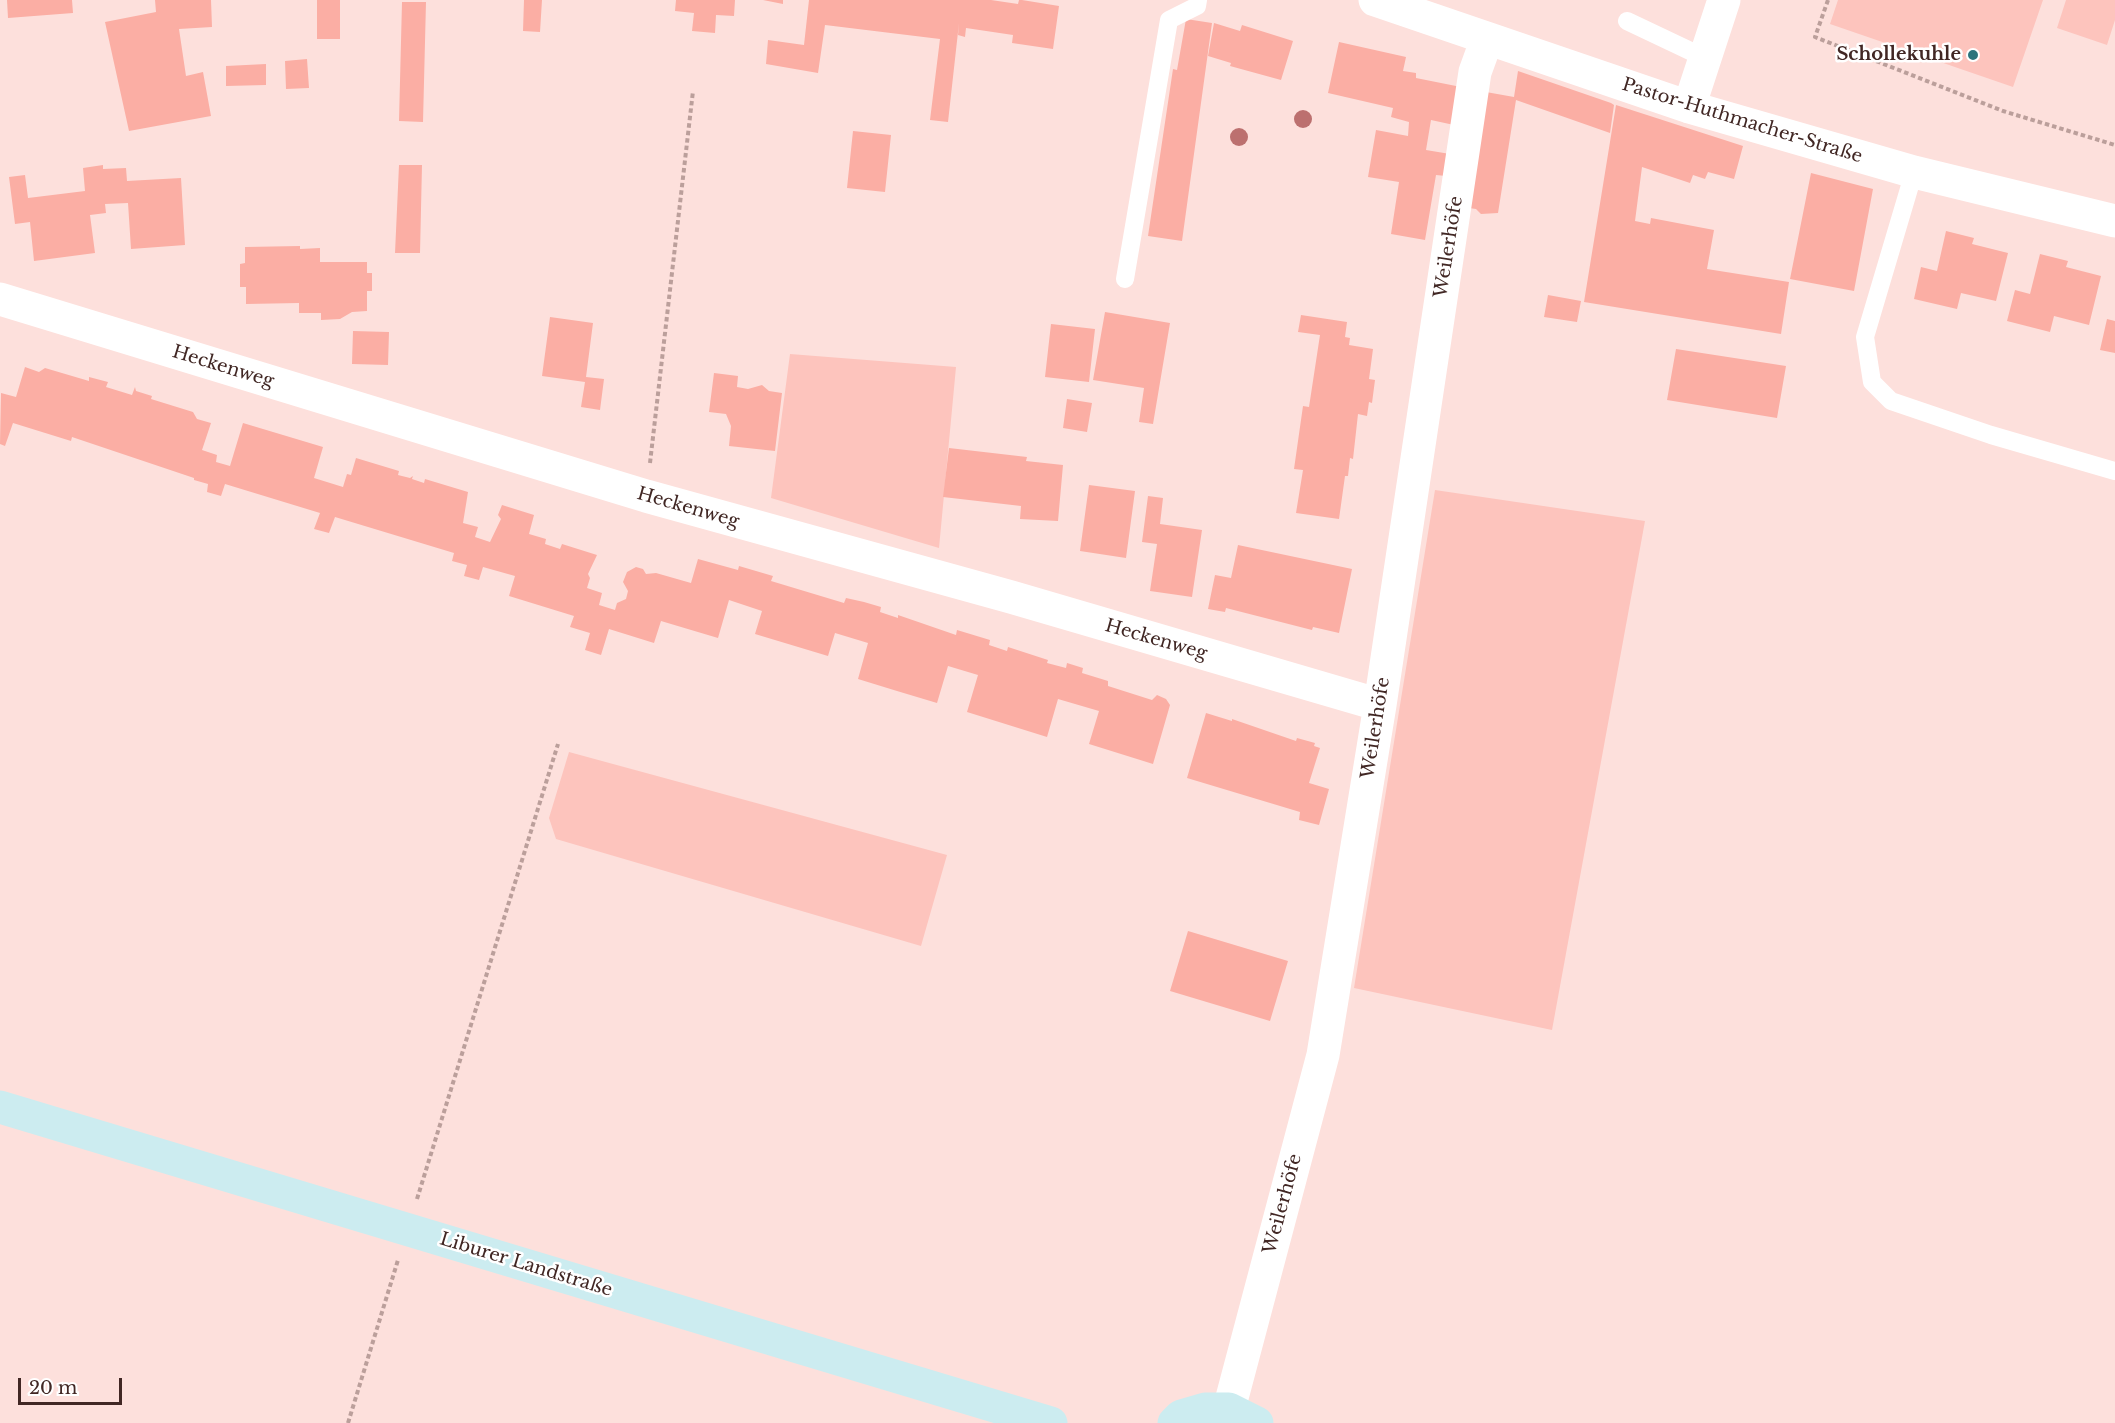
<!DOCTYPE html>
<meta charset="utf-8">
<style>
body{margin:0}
#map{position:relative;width:2115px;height:1423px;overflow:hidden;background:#fde0dc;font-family:"Libre Baskerville",serif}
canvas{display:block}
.scale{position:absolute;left:18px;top:1378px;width:104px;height:27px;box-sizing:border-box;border:3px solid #412724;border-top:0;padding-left:8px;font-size:18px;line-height:21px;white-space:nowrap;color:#412724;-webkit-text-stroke:4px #fff;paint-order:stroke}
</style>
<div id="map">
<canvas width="2115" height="1423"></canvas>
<div class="scale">20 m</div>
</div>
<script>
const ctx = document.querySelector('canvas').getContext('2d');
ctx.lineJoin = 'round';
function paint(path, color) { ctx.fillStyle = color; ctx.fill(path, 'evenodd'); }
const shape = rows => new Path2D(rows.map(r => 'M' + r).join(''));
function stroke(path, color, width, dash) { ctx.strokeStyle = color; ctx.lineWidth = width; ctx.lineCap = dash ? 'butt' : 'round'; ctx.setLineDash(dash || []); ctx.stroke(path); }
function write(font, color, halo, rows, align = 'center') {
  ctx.font = font + ' "Libre Baskerville",serif'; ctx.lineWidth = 5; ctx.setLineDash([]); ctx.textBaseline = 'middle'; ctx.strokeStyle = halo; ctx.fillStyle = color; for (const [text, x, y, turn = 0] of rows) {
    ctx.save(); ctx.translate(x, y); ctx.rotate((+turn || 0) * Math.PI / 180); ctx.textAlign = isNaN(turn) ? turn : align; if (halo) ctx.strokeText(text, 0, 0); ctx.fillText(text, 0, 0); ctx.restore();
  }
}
const green = shape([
 [1838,0,2043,0,2013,87,1830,24],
 [2066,0,2115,0,2115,20,2107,45,2057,28],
 [790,354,956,367,939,548,771,498],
 [1435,490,1645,521,1552,1030,1354,988],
 [569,752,947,855,921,946,556,839,549,818]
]);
const building = shape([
 [7,0,72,0,73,13,8,18],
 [155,0,211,0,212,27,179,29,186,76,203,72,211,116,129,131,105,22,156,12],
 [317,0,340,0,340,39,317,39],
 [524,0,542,0,540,32,523,31],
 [676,0,735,0,734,16,716,15,715,33,692,31,694,13,675,11],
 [763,0,783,0,783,4],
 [809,0,991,0,1018,4,1019,0,1022,0,1059,6,1053,49,1012,43,1013,35,966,28,965,37,958,35,959,23,948,122,930,120,940,39,825,25,818,73,766,64,768,40,804,45],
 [402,2,426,2,423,122,399,121],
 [1186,19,1212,23,1182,241,1148,236,1173,69,1177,70],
 [1214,23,1240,31,1242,25,1293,41,1281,80,1230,66,1231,63,1208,56],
 [1339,42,1406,57,1403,71,1416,73,1416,78,1461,87,1454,125,1431,120,1426,150,1450,154,1446,176,1436,175,1425,240,1391,234,1399,182,1368,177,1376,130,1408,136,1409,122,1391,117,1393,108,1328,93],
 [307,59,309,88,286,89,285,61],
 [266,64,266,85,226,86,226,66],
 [1518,71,1611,103,1614,105,1610,133,1516,100,1498,213,1481,214,1476,209,1469,208,1486,92,1514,97],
 [1616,105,1743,146,1734,179,1708,172,1705,179,1693,175,1690,183,1642,167,1635,221,1650,224,1651,218,1714,230,1707,269,1789,282,1781,334,1584,302],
 [853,131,891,135,885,192,847,188],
 [103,165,103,169,126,168,127,181,181,178,185,245,131,249,128,203,105,204,106,213,90,215,95,253,34,261,30,222,15,224,9,177,25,175,28,198,85,191,83,168],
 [399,165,422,165,420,253,395,253],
 [1811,173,1873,189,1854,291,1790,279],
 [1946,231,1974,238,1972,244,2008,253,1996,301,1961,293,1957,309,1914,299,1921,267,1937,271],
 [300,246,300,249,320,248,320,262,367,262,367,273,372,273,372,291,367,291,367,311,352,312,340,319,321,320,321,313,299,313,299,303,246,304,246,287,240,287,240,264,245,263,245,247],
 [2040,254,2068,261,2066,267,2101,276,2089,325,2054,316,2050,332,2007,321,2015,290,2030,294],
 [1548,295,1581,301,1577,322,1544,317],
 [1105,312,1170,323,1153,424,1139,422,1144,388,1093,380],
 [1301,315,1347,322,1345,337,1350,338,1349,345,1373,349,1369,379,1375,380,1372,403,1369,402,1367,416,1358,414,1353,459,1350,458,1348,476,1345,476,1339,519,1296,513,1303,470,1294,469,1303,406,1309,407,1320,335,1298,332],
 [550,317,593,323,586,377,604,379,600,410,581,407,585,382,542,376],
 [2107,319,2115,321,2115,353,2100,350],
 [1051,324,1095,329,1089,382,1045,377],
 [353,331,389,332,388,365,352,364],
 [1676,349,1786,366,1777,418,1667,400],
 [25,367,39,372,45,368,89,381,89,377,108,382,106,387,132,395,135,387,136,391,152,396,151,399,193,412,197,419,211,423,202,450,217,455,216,462,230,466,243,423,323,447,314,478,343,487,347,474,351,475,356,458,399,471,398,475,410,478,413,476,412,479,424,483,425,479,468,492,463,523,478,527,475,537,490,542,501,519,498,515,502,505,534,515,529,534,546,539,545,544,560,549,562,544,597,555,588,574,590,578,587,588,602,593,599,605,615,610,617,603,626,599,628,591,623,582,627,572,636,567,643,569,646,574,656,573,691,583,698,559,738,570,739,566,773,576,771,581,844,603,846,598,864,602,881,607,880,612,898,618,898,615,956,635,957,630,990,640,989,645,1007,651,1008,647,1048,660,1047,663,1066,668,1067,663,1083,668,1082,673,1108,681,1108,686,1152,700,1157,695,1166,699,1170,705,1153,764,1089,744,1099,711,1058,699,1047,737,967,712,978,675,948,666,937,703,897,691,858,679,868,643,835,633,828,656,755,634,762,611,729,600,718,638,661,621,654,643,609,629,601,655,585,650,590,633,570,627,574,616,509,596,515,576,483,567,479,580,464,576,467,565,452,561,454,553,335,517,329,533,314,529,320,513,225,484,221,496,207,492,208,484,194,480,194,478,72,437,71,441,13,423,5,446,0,444,1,393,16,397],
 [714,373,738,376,737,387,748,389,762,385,769,391,782,393,775,451,729,446,731,426,726,414,709,412],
 [1067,399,1092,403,1087,432,1063,428],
 [949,448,1027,457,1026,461,1063,465,1058,521,1020,519,1021,506,943,497],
 [1089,485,1135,491,1126,558,1080,551],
 [1148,496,1163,498,1160,524,1202,530,1192,597,1150,591,1157,544,1142,542],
 [1238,545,1352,569,1339,633,1313,627,1312,630,1226,608,1225,612,1208,609,1215,575,1231,578],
 [1206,713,1232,721,1232,719,1296,741,1297,738,1315,743,1314,746,1320,748,1309,783,1329,789,1319,825,1299,820,1300,812,1187,778],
 [1188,931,1288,961,1270,1021,1170,991]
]);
const path = shape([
 [1828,0,1815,37,2003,111,2115,145],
 [650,463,693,91],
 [417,1199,558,744],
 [348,1423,398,1260]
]);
const lane = shape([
 [1627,21,1705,58],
 [1914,172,1865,337,1872,382,1891,401,1991,435,2115,471],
 [1125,279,1169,20,1197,6,1198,0]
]);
const street = shape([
 [1375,0,1689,107,1914,172,2115,221],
 [1689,107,1724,0],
 [0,299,646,496,1011,597,1380,705],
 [1229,1409,1323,1055,1380,705,1475,72,1487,39]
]);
const secondary = shape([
 [0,1107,1051,1423],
 [1174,1423,1181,1416,1205,1409,1229,1409,1257,1423]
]);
const trees = [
 [1303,119],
 [1239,137]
];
const markers = [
 [1973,55,6,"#2b747d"]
];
const poiNames = [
 ["Schollekuhle",1961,55]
];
const streetNames = [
 ["Pastor-Huthmacher-Straße",1742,121,17],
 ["Weilerhöfe",1449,247,-81],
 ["Heckenweg",223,367,17],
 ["Heckenweg",688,508,16],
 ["Heckenweg",1156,640,16],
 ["Weilerhöfe",1376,728,-81],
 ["Weilerhöfe",1283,1204,-75],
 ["Liburer Landstraße",526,1265,17]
];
paint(green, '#fdc4bd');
paint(building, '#fbaea4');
stroke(path, '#bb9f9b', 4, [4.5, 3]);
stroke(lane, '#fff', 18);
stroke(street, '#fff', 33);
stroke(secondary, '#ccecf0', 33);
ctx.fillStyle = '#bc706f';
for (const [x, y] of trees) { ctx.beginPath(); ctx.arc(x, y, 9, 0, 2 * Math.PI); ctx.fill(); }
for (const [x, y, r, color] of markers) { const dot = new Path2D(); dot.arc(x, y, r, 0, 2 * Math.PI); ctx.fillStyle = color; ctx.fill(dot); stroke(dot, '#fff', 2); }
write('bold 18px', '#412724', '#fff', poiNames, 'right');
write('18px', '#412724', '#fff', streetNames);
</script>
